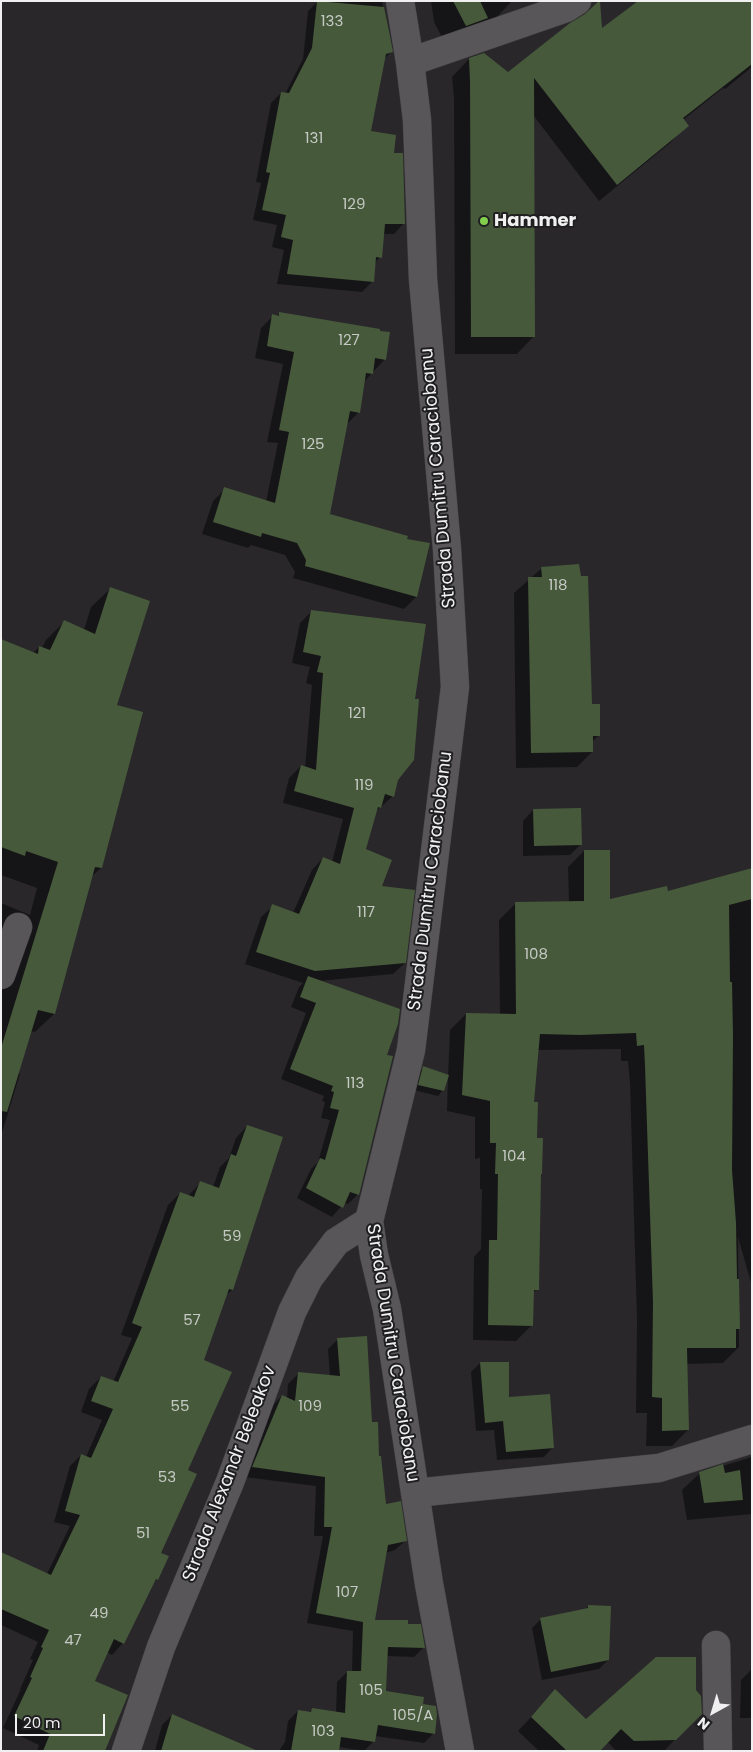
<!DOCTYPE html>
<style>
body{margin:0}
#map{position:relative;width:753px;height:1752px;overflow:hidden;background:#29272a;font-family:Poppins,sans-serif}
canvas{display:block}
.frame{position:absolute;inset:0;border:2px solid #f1f0f1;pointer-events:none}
.north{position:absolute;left:688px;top:1687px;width:50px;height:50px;-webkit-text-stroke:4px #1f1e20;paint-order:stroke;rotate:219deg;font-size:14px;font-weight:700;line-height:20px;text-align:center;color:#f1f0f1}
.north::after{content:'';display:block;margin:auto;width:18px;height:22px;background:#f1f0f1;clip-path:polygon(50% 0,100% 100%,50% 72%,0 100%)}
.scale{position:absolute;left:15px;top:1714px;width:90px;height:22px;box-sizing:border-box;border:2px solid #f1f0f1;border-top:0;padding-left:6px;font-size:15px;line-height:18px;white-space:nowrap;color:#f1f0f1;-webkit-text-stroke:4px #1f1e20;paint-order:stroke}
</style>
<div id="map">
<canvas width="753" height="1752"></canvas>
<div class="frame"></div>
<div class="north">N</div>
<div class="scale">20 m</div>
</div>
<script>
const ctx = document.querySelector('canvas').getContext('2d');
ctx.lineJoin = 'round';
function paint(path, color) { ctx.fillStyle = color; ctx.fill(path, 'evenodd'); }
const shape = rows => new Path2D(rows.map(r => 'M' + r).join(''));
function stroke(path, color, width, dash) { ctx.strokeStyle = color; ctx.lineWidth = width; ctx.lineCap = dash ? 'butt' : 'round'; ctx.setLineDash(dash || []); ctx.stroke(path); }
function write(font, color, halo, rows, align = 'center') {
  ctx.font = font + ' Poppins,sans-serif'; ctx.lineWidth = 4; ctx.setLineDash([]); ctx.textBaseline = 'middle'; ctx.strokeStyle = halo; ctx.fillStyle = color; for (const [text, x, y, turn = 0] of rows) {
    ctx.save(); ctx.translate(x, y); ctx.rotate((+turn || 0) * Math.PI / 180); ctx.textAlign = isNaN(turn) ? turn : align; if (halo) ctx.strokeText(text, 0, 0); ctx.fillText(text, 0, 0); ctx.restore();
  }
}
const shadow = shape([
 [318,1,382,1,391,52,383,60,369,132,392,154,404,223,394,234,383,234,380,257,374,264,373,281,362,292,277,284,284,250,272,247,277,225,253,220,261,183,256,182,271,103,281,93,285,94,303,59,308,11],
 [431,1,512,1,494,20,484,21,467,38,446,45,434,22],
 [752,1,752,67,725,89,723,88,683,120,687,125,670,143,599,201,533,115,534,336,517,354,455,354,454,98,452,77,469,59,508,74,597,37],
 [280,314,385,359,364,382,359,412,347,424,329,515,416,597,404,609,293,578,295,572,285,555,251,545,248,548,202,534,213,501,225,489,266,502,278,443,267,442,283,364,255,358,261,328,273,316,277,316],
 [542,568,591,705,599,735,592,742,592,752,577,767,516,768,514,593],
 [110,589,116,705,141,713,101,868,91,877,54,1014,35,1032,30,1031,18,1073,20,1074,1,1136,1,989,15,952,5,931,1,930,1,903,30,915,37,888,1,875,1,641,33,653,39,647,42,648,46,640,64,622,84,630,91,607],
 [312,611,397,779,393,796,375,812,365,850,380,887,405,963,393,974,319,981,386,1055,358,1194,348,1204,344,1203,332,1217,297,1198,311,1169,318,1162,330,1120,321,1118,325,1102,322,1101,324,1096,281,1079,306,1013,291,1007,299,987,303,983,245,964,261,917,273,906,293,913,312,870,323,858,332,862,343,819,283,803,289,778,301,766,305,768,312,685,306,683,310,667,292,663,300,623],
 [533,810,581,844,570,855,523,856,523,821],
 [584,851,609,900,667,892,752,868,752,1286,738,1237,739,1347,723,1363,686,1364,688,1430,672,1446,646,1446,647,1413,636,1413,637,1320,630,1083,628,1061,621,1061,621,1049,537,1050,533,1103,541,1174,539,1176,537,1289,532,1294,532,1325,516,1341,473,1340,474,1257,481,1249,482,1189,480,1189,480,1158,475,1159,475,1117,447,1111,448,1077,443,1090,438,1096,414,1090,418,1073,423,1068,448,1076,450,1030,466,1014,500,1015,499,920,515,904,569,902,568,867],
 [247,1126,281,1138,232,1290,225,1296,202,1360,187,1470,159,1554,157,1579,151,1586,123,1643,112,1655,107,1652,94,1682,86,1751,37,1751,39,1745,3,1728,21,1689,20,1689,33,1660,30,1659,38,1642,1,1625,1,1558,47,1574,70,1526,54,1522,70,1466,81,1455,86,1457,102,1420,81,1412,89,1389,101,1377,113,1382,132,1338,121,1335,168,1205,180,1193,188,1196,201,1182,213,1187,220,1167,229,1158,236,1138],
 [338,1339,371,1424,385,1506,405,1541,395,1550,386,1553,373,1621,407,1625,424,1647,414,1657,386,1656,385,1692,422,1705,434,1733,424,1743,375,1736,374,1741,364,1751,339,1747,338,1751,279,1751,285,1742,288,1721,298,1711,309,1713,312,1710,336,1713,337,1682,347,1672,352,1672,353,1631,307,1623,323,1536,314,1536,316,1486,244,1477,272,1406,282,1396,287,1399,288,1384,298,1374,330,1376,328,1349],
 [480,1363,507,1398,553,1447,544,1457,497,1460,494,1430,476,1431,471,1372],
 [752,1457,752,1514,687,1520,682,1490,700,1473],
 [588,1606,608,1660,599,1669,542,1680,532,1628,541,1619,585,1610],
 [752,1669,752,1718,740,1718,741,1680],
 [555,1691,586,1720,695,1691,700,1713,664,1751,616,1751,607,1741,598,1751,539,1751,518,1731],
 [172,1715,235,1751,155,1751,162,1725]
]);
const building = shape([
 [317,1,384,7,389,31,393,52,386,54,371,131,396,135,394,153,403,153,405,224,385,224,382,258,376,257,374,282,287,274,293,240,281,237,286,215,262,210,270,173,266,172,281,92,289,93,312,48],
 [453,1,480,1,488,18,466,26],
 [599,1,600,1,602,28,638,1,752,1,752,64,683,118,689,126,617,185,534,78,535,337,471,337,470,81,469,58,484,53,508,72,570,23,585,14],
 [279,312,380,329,380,331,390,332,386,360,375,358,373,374,366,373,360,413,350,411,330,514,408,536,407,539,430,543,417,597,305,566,306,560,297,543,262,533,261,537,213,522,224,487,275,503,289,432,279,430,294,352,267,346,272,314,279,316],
 [579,564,581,576,588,576,592,704,600,704,600,736,593,736,593,752,531,753,528,577,542,577,541,567],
 [110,587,150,601,117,705,143,712,102,868,95,867,55,1014,38,1010,7,1112,1,1111,1,1048,58,862,26,851,25,856,1,847,1,639,38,654,39,646,50,650,64,620,95,634],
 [311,610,426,624,415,699,419,699,414,760,398,780,394,797,385,794,381,808,378,807,366,849,392,860,382,886,415,890,406,963,315,971,256,952,272,904,299,914,323,857,340,864,354,808,294,791,301,765,316,770,323,673,317,672,321,656,303,652],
 [581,808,582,845,534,846,533,809],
 [584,850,610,850,610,899,667,886,668,891,752,868,752,899,729,905,730,982,732,982,733,1036,732,1170,736,1223,737,1279,739,1279,740,1329,736,1329,736,1348,687,1348,689,1430,662,1431,662,1398,652,1397,653,1303,645,1066,644,1045,637,1046,636,1033,580,1035,540,1034,534,1102,538,1102,537,1138,543,1138,542,1174,541,1174,539,1290,534,1290,533,1326,488,1325,489,1240,497,1240,498,1174,495,1174,496,1143,490,1143,490,1101,462,1095,466,1013,516,1014,515,902,584,901],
 [308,976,400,1009,398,1024,387,1055,393,1056,359,1195,350,1192,343,1208,306,1188,320,1158,325,1160,339,1110,330,1108,334,1092,331,1091,333,1086,290,1069,316,1003,300,997],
 [423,1066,449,1075,444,1091,418,1085],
 [247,1125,283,1137,233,1290,229,1289,204,1360,232,1372,188,1470,197,1474,161,1553,169,1556,158,1580,156,1579,124,1644,114,1639,95,1681,128,1695,105,1751,43,1751,50,1734,14,1716,32,1678,30,1677,43,1648,41,1647,49,1630,1,1609,1,1552,51,1575,80,1515,65,1511,81,1454,91,1458,113,1409,91,1401,101,1376,118,1382,142,1327,132,1323,180,1192,194,1197,200,1181,219,1188,231,1154,236,1156],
 [367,1336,372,1422,378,1422,379,1456,381,1456,386,1504,401,1501,407,1541,388,1545,375,1620,408,1620,408,1624,421,1624,425,1648,388,1647,386,1691,424,1697,423,1704,436,1706,437,1715,435,1734,378,1725,375,1742,341,1737,339,1751,291,1751,298,1710,311,1712,312,1708,345,1713,347,1671,361,1671,363,1622,316,1613,332,1527,324,1527,325,1477,252,1467,282,1395,295,1401,298,1372,340,1376,337,1338],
 [480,1362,509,1362,509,1397,550,1394,554,1448,506,1452,503,1421,485,1423],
 [723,1464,725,1473,740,1470,743,1500,704,1503,699,1472],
 [588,1605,611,1606,609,1660,551,1672,540,1618,588,1608],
 [656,1657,696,1657,696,1690,701,1696,702,1714,676,1740,634,1741,621,1729,600,1751,567,1751,531,1717,555,1689,586,1719],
 [172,1714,258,1751,161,1751]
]);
const minor = shape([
 [400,1,410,62,417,120,423,279,447,549,455,687,411,1050,369,1221,374,1255,387,1309,429,1584,460,1751],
 [410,62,566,8,577,1],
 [1,975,18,927],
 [415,1493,659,1468,752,1439],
 [716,1645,718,1751],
 [126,1751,161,1647,230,1482,292,1312,309,1278,336,1242,369,1221]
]);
const markers = [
 [484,221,5,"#83d04e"]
];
const numberNames = [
 ["133",332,22],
 ["131",314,139],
 ["129",354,205],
 ["127",349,341],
 ["125",313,445],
 ["118",558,586],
 ["121",357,714],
 ["119",364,786],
 ["117",366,913],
 ["108",536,955],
 ["113",355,1084],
 ["104",514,1157],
 ["59",232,1237],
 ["57",192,1321],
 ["55",180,1407],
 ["109",310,1407],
 ["53",167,1478],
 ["51",143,1534],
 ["107",347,1593],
 ["49",99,1614],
 ["47",73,1641],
 ["105",371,1691],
 ["105/A",413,1716],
 ["103",323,1732]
];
const poiNames = [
 ["Hammer",494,221]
];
const streetNames = [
 ["Strada Dumitru Caraciobanu",439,478,-95],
 ["Strada Dumitru Caraciobanu",431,881,-83],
 ["Strada Dumitru Caraciobanu",392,1353,81],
 ["Strada Alexandr Beleakov",230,1474,-69]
];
paint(shadow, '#0007');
paint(building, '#46593b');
stroke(minor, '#484648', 29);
stroke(minor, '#585658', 28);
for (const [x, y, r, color] of markers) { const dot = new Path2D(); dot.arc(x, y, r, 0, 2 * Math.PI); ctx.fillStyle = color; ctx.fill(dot); stroke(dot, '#1f1e20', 2); }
write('15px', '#c6cac4', null, numberNames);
write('bold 18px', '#f1f0f1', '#1f1e20', poiNames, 'left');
write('18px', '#f1f0f1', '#1f1e20', streetNames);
</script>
